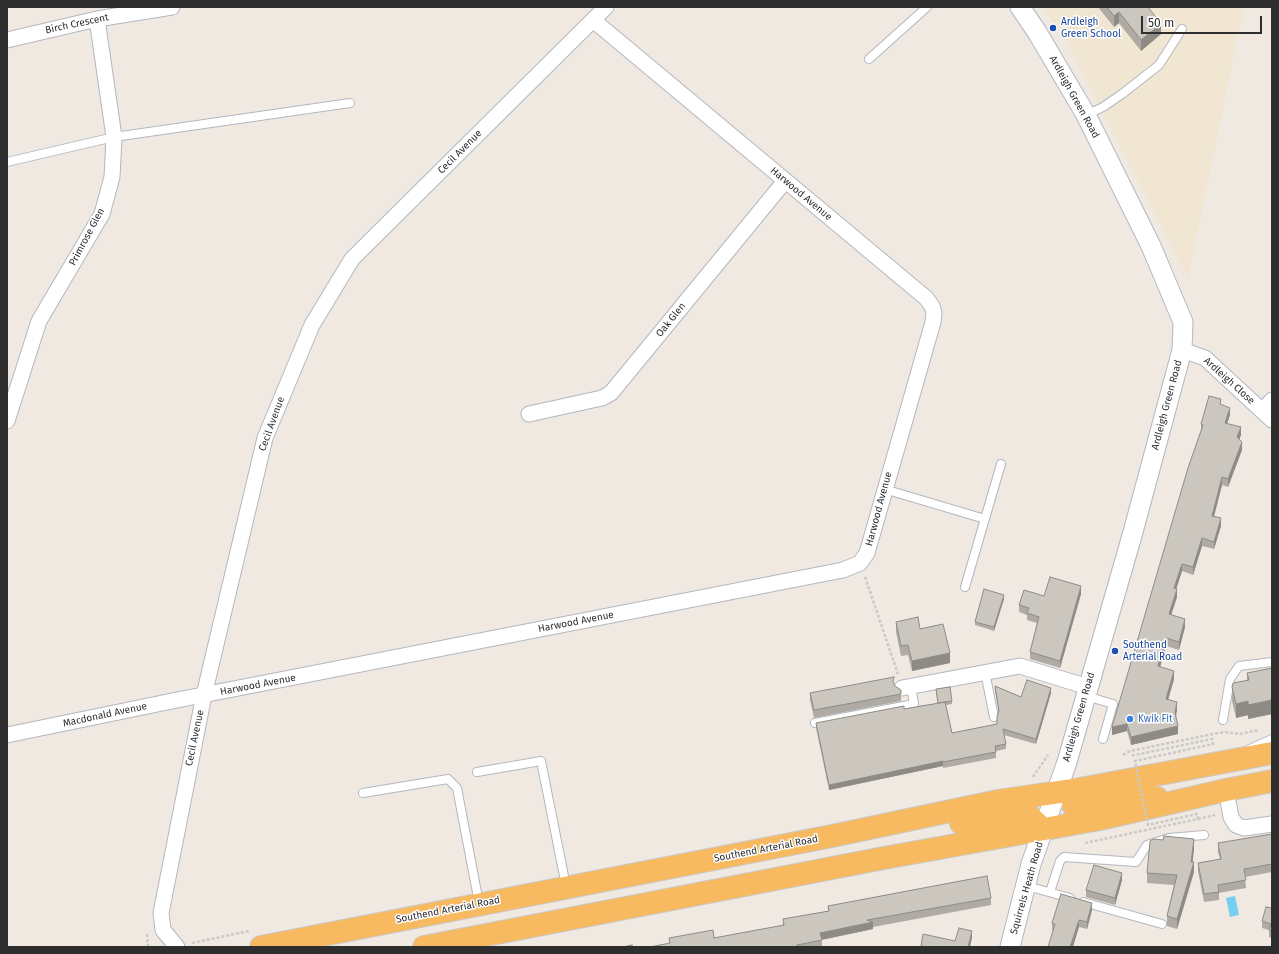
<!DOCTYPE html>
<style>
body{margin:0}
#map{position:relative;width:1279px;height:954px;overflow:hidden;background:#efe9e1;font-family:"Fira Sans",sans-serif}
canvas{display:block}
.frame{position:absolute;inset:0;border:8px solid #2e2e2e;pointer-events:none}
.scale{position:absolute;left:1141px;top:16px;width:121px;height:18px;box-sizing:border-box;border:2px solid #2e2e2e;border-top:0;padding-left:5px;font-size:12px;line-height:14px;white-space:nowrap;color:#2e2e2e;-webkit-text-stroke:3px #fff;paint-order:stroke}
</style>
<div id="map">
<canvas width="1279" height="954"></canvas>
<div class="frame"></div>
<div class="scale">50 m</div>
</div>
<script>
const ctx = document.querySelector('canvas').getContext('2d');
ctx.lineJoin = 'round';
function paint(path, color) { ctx.fillStyle = color; ctx.fill(path, 'evenodd'); }
const shape = rows => new Path2D(rows.map(r => 'M' + r).join(''));
function stroke(path, color, width, dash) { ctx.strokeStyle = color; ctx.lineWidth = width; ctx.lineCap = dash ? 'butt' : 'round'; ctx.setLineDash(dash || []); ctx.stroke(path); }
function write(font, color, halo, rows, align = 'center') {
  ctx.font = font + ' "Fira Sans",sans-serif'; ctx.lineWidth = 3; ctx.setLineDash([]); ctx.textBaseline = 'middle'; ctx.strokeStyle = halo; ctx.fillStyle = color; for (const [text, x, y, turn = 0] of rows) {
    ctx.save(); ctx.translate(x, y); ctx.rotate((+turn || 0) * Math.PI / 180); ctx.textAlign = isNaN(turn) ? turn : align; if (halo) ctx.strokeText(text, 0, 0); ctx.fillText(text, 0, 0); ctx.restore();
  }
}
const education = shape([
 [1043,7,1244,7,1188,278,1067,43]
]);
const water = shape([
 [1235,896,1239,915,1230,917,1226,898]
]);
const path = shape([
 [865,577,898,674],
 [1123,755,1130,751,1213,734,1224,732,1240,734,1259,730],
 [1033,777,1048,755],
 [1198,819,1215,815],
 [147,934,148,947],
 [192,943,249,931]
]);
const service = shape([
 [869,59,927,7],
 [1086,115,1103,107,1122,94,1159,65,1182,29],
 [7,162,114,137,350,103],
 [884,489,985,519],
 [965,587,1001,464],
 [985,672,994,717],
 [1086,696,1113,704,1103,739],
 [1223,720,1230,679,1239,666,1272,662],
 [815,723,914,704,911,686],
 [1250,749,1272,739],
 [477,772,541,761,566,886],
 [363,793,448,779,457,788,479,903],
 [1027,886,1070,898],
 [1050,892,1060,861,1064,857,1136,862,1147,845,1169,838,1204,835],
 [1083,902,1162,924]
]);
const minor = shape([
 [7,40,97,19,172,7],
 [1182,350,1205,358,1272,420],
 [1262,411,1272,400],
 [529,414,602,398,611,393,785,181],
 [7,421,39,321,102,214,112,177,114,137,97,19],
 [902,688,1020,666,1088,687],
 [7,735,177,700,843,570,860,563,867,553,933,322,934,313,932,306,926,298,593,20],
 [1226,790,1231,817,1236,825,1244,828,1272,824],
 [177,947,163,930,161,913,204,695,265,438,312,325,352,259,606,7]
]);
const tertiary = shape([
 [1010,947,1031,864,1067,762,1133,532,1182,350,1183,322,1151,246,1086,115,1037,32,1020,7]
]);
const trunk = shape([
 [1073,805,1142,795,1157,798],
 [961,823,1026,813,1043,829],
 [261,947,832,836,998,801,1080,789,1272,753],
 [424,947,884,858,1100,819,1226,790,1272,781]
]);
const pathBridge = shape([
 [1085,843,1198,819,1197,814,1148,825,1135,761,1213,744,1212,739,1130,756]
]);
const wall = shape([
 [1098,7,1148,7,1161,34,1141,51,1119,23,1114,27],
 [1221,405,1230,415,1227,423,1241,435,1239,439,1242,450,1228,487,1222,485,1214,516,1221,526,1214,549,1202,546,1193,575,1182,571,1176,589,1177,597,1171,615,1185,627,1179,650,1166,646,1160,667,1174,679,1168,700,1177,710,1176,716,1178,734,1131,745,1127,731,1112,735,1201,431,1201,424],
 [1081,594,1060,668,1030,659,1030,652,1037,623,1027,620,1027,615,1019,612,1019,605,1044,596],
 [1004,599,994,631,975,625,975,622],
 [896,622,920,629,950,663,912,671,908,655,901,656,896,632],
 [1272,668,1272,714,1248,719,1248,715,1236,718,1232,701,1232,687,1247,680,1247,673],
 [894,684,895,686,901,694,901,701,814,718,810,700,810,693],
 [995,686,1021,697,1051,693,1036,744,1004,735,1006,744,1006,749,996,751,996,758,943,768,943,766,829,790,816,728,816,723,904,709,938,703,936,693,936,689,952,701,952,704,946,705,952,733,997,724,999,712,995,691],
 [1272,834,1272,872,1245,877,1246,888,1219,893,1219,900,1204,902,1198,871,1198,863,1220,859,1218,852,1218,843],
 [1163,840,1194,849,1192,862,1194,872,1177,929,1167,926,1167,916,1174,885,1147,883,1147,873],
 [1122,880,1115,905,1086,897,1086,890],
 [991,898,991,905,873,927,873,929,822,940,822,947,650,947,669,944,669,938,714,938,783,925,783,919,828,911,828,906],
 [1272,908,1272,938,1269,937,1269,930,1262,928,1262,921],
 [1092,910,1087,929,1079,927,1052,930,1052,923]
]);
const shadedWall = shape([
 [1119,12,1119,23,1114,27,1114,16],
 [1161,24,1161,34,1141,51,1141,40],
 [1230,408,1230,415,1225,430,1225,423],
 [1241,427,1241,435,1237,445,1237,437],
 [1242,442,1242,450,1228,487,1228,479],
 [1222,477,1222,485,1212,524,1212,516],
 [1221,518,1221,526,1214,549,1214,542],
 [1202,538,1202,546,1193,575,1193,567],
 [1182,564,1182,571,1174,596,1174,588],
 [1081,586,1081,594,1060,668,1060,661],
 [1177,589,1177,597,1169,622,1169,614],
 [1004,595,1004,599,994,631,994,627],
 [1185,619,1185,627,1179,650,1179,642],
 [1166,638,1166,646,1158,674,1158,666],
 [950,653,950,663,912,671,912,661],
 [1174,671,1174,679,1166,707,1166,699],
 [1051,688,1051,693,1036,744,1036,739],
 [1272,700,1272,714,1248,719,1248,705],
 [1248,701,1248,715,1236,718,1236,704],
 [1177,702,1177,710,1175,720,1175,712],
 [1127,724,1127,731,1112,735,1112,727],
 [1178,726,1178,734,1131,745,1131,737],
 [943,761,943,766,829,790,829,785],
 [1194,839,1194,849,1192,869,1194,862,1194,872,1177,929,1177,919,1191,862],
 [1122,873,1122,880,1115,905,1115,898],
 [1092,903,1092,910,1087,929,1087,922],
 [1079,920,1079,927,1073,947,1070,947],
 [873,922,873,929,820,940,820,933],
 [972,931,972,938,970,947,968,947]
]);
const building = shape([
 [1107,7,1148,7,1161,24,1141,40,1119,12,1114,16,1107,7],
 [1209,396,1221,399,1220,404,1230,408,1225,423,1241,427,1237,437,1242,442,1228,479,1222,477,1212,516,1221,518,1214,542,1202,538,1193,567,1182,564,1174,588,1177,589,1169,614,1185,619,1179,642,1166,638,1158,666,1174,671,1166,699,1177,702,1175,712,1178,726,1131,737,1127,724,1112,727,1188,468,1203,425,1201,424,1209,396],
 [1050,577,1081,586,1060,661,1030,652,1039,617,1027,613,1029,608,1019,605,1024,590,1044,596,1050,577],
 [984,589,1004,595,994,627,975,622,984,589],
 [918,617,920,629,943,624,950,653,912,661,908,645,901,646,896,622,918,617],
 [1272,668,1272,700,1248,705,1248,701,1236,704,1232,687,1233,683,1249,680,1247,673,1272,668],
 [894,677,893,682,895,686,901,690,901,694,814,710,810,693,894,677],
 [1027,680,1051,688,1036,739,1003,729,1006,744,995,746,996,752,943,762,943,761,829,785,816,723,904,706,904,709,945,702,952,733,997,724,997,716,999,711,995,686,1021,697,1027,680],
 [950,687,952,701,938,703,936,689,950,687],
 [1272,834,1272,864,1244,869,1246,880,1218,885,1219,892,1204,894,1198,863,1221,859,1218,843,1272,834],
 [1164,836,1194,839,1191,862,1194,862,1177,919,1167,916,1177,875,1147,873,1150,841,1153,839,1163,840,1164,836],
 [1094,865,1122,873,1115,898,1086,890,1094,865],
 [987,876,991,898,867,920,873,922,820,933,822,940,797,945,797,947,650,947,670,943,669,938,713,930,714,938,784,925,783,919,829,911,828,906,987,876],
 [1061,894,1092,903,1087,922,1079,920,1070,947,1048,947,1055,924,1052,923,1061,894],
 [1266,907,1272,908,1272,931,1269,930,1271,924,1262,921,1266,907],
 [959,928,972,931,968,947,927,947,921,946,923,934,955,941,959,928],
 [632,945,632,947,622,947,632,945]
]);
const markers = [
 [1053,28,4,"#1a4fb4"],
 [1115,651,4,"#1a4fb4"],
 [1130,719,4,"#3f7fe0"]
];
const transitNames = [
 ["Ardleigh",1061,22],
 ["Green School",1061,34],
 ["Southend",1123,645],
 ["Arterial Road",1123,657]
];
const streetNames = [
 ["Birch Crescent",77,24,-12],
 ["Ardleigh Green Road",1074,97,61],
 ["Cecil Avenue",460,152,-45],
 ["Harwood Avenue",801,194,40],
 ["Primrose Glen",87,237,-62],
 ["Oak Glen",671,320,-51],
 ["Ardleigh Close",1229,381,42],
 ["Ardleigh Green Road",1167,405,-75],
 ["Cecil Avenue",272,424,-70],
 ["Harwood Avenue",879,509,-75],
 ["Harwood Avenue",576,622,-11],
 ["Harwood Avenue",258,685,-11],
 ["Macdonald Avenue",105,715,-12],
 ["Ardleigh Green Road",1079,717,-74],
 ["Cecil Avenue",195,738,-78],
 ["Southend Arterial Road",766,849,-11],
 ["Squirrels Heath Road",1027,888,-74],
 ["Southend Arterial Road",448,910,-11]
];
const shopNames = [
 ["Kwik Fit",1138,719]
];
paint(education, '#f0e6d1');
paint(water, '#75cff0');
stroke(service, '#b4b7c1', 10);
stroke(minor, '#b4b7c1', 17);
stroke(tertiary, '#b4b7c1', 21);
stroke(trunk, '#c9c9c9', 24);
stroke(path, '#c9c9c9', 2.5, [3, 2]);
stroke(service, '#fff', 8);
stroke(minor, '#fff', 15);
stroke(tertiary, '#fff', 19);
stroke(trunk, '#f8ba60', 22);
stroke(pathBridge, '#c9c9c9', 2.5, [3, 2]);
paint(wall, '#afaba4');
paint(shadedWall, '#8e8b86');
paint(building, '#cbc7bf');
stroke(building, '#8e8b86', 1);
for (const [x, y, r, color] of markers) { const dot = new Path2D(); dot.arc(x, y, r, 0, 2 * Math.PI); ctx.fillStyle = color; ctx.fill(dot); stroke(dot, '#fff', 1.5); }
write('10px', '#164399', '#fff', transitNames, 'left');
write('10px', '#2e2e2e', '#fff', streetNames);
write('10px', '#366cbe', '#fff', shopNames, 'left');
</script>
